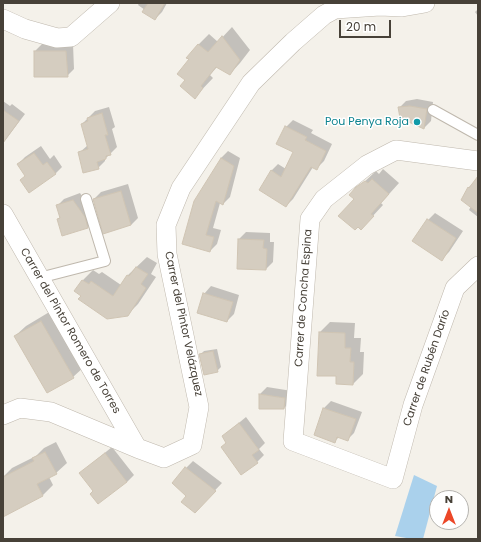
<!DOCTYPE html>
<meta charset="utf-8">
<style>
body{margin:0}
#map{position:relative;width:481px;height:542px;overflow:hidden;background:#f4f1ea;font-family:Poppins,sans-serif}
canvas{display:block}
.frame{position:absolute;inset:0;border:4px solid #474138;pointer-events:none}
.north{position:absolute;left:429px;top:490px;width:40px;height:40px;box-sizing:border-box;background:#fff;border:1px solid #b5b3af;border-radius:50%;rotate:0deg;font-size:11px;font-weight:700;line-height:16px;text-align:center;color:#474138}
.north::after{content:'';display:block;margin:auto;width:14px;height:18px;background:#ec4728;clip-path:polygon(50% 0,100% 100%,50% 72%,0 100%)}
.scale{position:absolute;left:339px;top:20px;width:52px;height:18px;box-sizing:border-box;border:2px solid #474138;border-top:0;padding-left:5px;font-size:12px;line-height:14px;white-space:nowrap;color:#474138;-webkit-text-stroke:3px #fff;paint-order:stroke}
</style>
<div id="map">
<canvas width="481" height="542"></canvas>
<div class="frame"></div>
<div class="north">N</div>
<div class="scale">20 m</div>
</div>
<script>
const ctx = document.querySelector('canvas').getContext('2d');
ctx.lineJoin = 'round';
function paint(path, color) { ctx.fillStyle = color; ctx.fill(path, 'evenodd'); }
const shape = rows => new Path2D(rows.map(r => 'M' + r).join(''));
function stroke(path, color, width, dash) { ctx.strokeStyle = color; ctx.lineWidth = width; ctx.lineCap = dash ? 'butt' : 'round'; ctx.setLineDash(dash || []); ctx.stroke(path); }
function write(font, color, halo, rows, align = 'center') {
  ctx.font = font + ' Poppins,sans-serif'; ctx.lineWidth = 3; ctx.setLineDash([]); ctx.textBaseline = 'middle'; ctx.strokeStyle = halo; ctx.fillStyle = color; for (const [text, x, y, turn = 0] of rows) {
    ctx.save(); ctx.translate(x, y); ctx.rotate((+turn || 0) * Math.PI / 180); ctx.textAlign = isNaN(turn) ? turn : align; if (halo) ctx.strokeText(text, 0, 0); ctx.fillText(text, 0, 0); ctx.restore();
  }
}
const water = shape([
 [414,475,437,486,423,539,412,539,395,536]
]);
const shadow = shape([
 [139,3,167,3,162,12,155,19,145,10,138,5],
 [478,9,478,16,475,12],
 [232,27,250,50,240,63,230,74,217,67,210,75,213,78,195,97,186,80,190,59,198,45,209,34,218,42],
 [42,44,73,44,74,69,67,76,35,51],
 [417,99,433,102,431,121,424,128,400,117,399,108,406,101],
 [3,101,10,106,12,104,25,114,3,143],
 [109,107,115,127,112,129,117,147,105,159,105,161,98,168,79,153,88,145,82,124,95,111],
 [293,120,313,130,311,133,332,144,324,161,317,168,313,167,293,199,286,206,271,171,278,164,286,169,294,152,286,127],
 [41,146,50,159,54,155,62,167,55,174,26,175,18,164,25,157],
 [228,151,240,158,230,197,223,204,220,203,213,228,221,230,217,244,210,251,183,243,221,158],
 [383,169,399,183,381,203,383,205,371,218,355,199,361,185,376,171,379,174],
 [478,178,478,217,469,210,471,206,462,199,469,187],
 [128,184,138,218,131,225,104,233,94,199,101,192],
 [80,193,91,210,94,220,87,227,58,219,60,217,57,206,64,199],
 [435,213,463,231,449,252,442,259,428,220],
 [246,232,270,233,270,242,274,242,273,262,266,269,239,239],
 [147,257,157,263,151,274,156,277,138,304,127,315,82,296,83,280,93,270,99,274,102,272,121,285,128,275],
 [211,286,239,295,234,314,227,321,204,294],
 [51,311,84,367,73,377,15,336,26,326],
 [330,322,355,323,354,338,361,338,360,352,364,352,363,374,353,384,337,376,318,375,320,332],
 [217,349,221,367,217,371,200,355,204,351],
 [267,387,292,391,291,401,284,408,260,394],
 [331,401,362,412,354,433,347,440,339,437,334,442,315,435,324,408],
 [246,417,265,443,259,449,264,455,257,462,222,447,227,442,223,436],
 [56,442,67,463,56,473,49,477,53,485,43,495,5,514,3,510,3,477,12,468,36,456,44,448],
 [112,447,134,475,127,482,94,491,80,473],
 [193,461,222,483,201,505,187,496,186,468]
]);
const building = shape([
 [148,3,165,3,155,20,142,12,148,3],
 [222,36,240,60,230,75,216,67,201,86,203,88,195,99,180,86,185,80,177,74,189,59,186,58,198,44,208,52,222,36],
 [34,51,66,51,68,77,34,77,34,51],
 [410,106,427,109,424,129,400,118,398,107,410,106],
 [3,110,19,121,3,143,3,110],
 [102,113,108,135,105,135,111,155,106,156,106,159,97,162,99,169,83,173,78,152,88,149,81,124,88,121,87,118,102,113],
 [285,126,307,137,305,140,326,151,317,170,311,167,286,207,259,190,271,170,281,177,293,152,276,144,285,126],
 [34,153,43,165,47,162,56,174,29,193,20,180,25,176,17,164,34,153],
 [221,158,234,166,223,205,216,201,206,235,214,237,210,252,182,244,194,201,221,158],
 [478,176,478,213,461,200,468,187,469,188,478,176],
 [372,179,389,194,371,214,374,216,361,230,358,227,355,230,338,216,354,199,349,195,356,187,365,181,368,183,372,179],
 [121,191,131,225,103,234,93,199,121,191],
 [73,200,85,217,88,228,62,236,57,219,60,218,56,205,73,200],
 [427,219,456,238,442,261,412,241,427,219],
 [238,239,264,240,263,248,267,249,266,270,237,269,238,239],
 [136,267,148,274,141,284,146,288,128,316,107,319,78,299,81,296,74,291,82,280,89,284,91,281,113,296,127,275,129,276,136,267],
 [203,293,233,302,227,322,197,313,203,293],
 [41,321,74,378,47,393,14,336,41,321],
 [319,332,345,333,345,348,351,348,350,362,354,362,353,385,336,384,336,376,317,376,319,332],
 [213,351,218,372,204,375,199,354,213,351],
 [259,394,285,398,284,409,259,409,259,394],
 [323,408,356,419,348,441,337,437,335,443,314,435,323,408],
 [239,423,259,450,252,455,258,463,241,475,221,447,226,443,222,436,239,423],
 [45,452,57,474,37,484,43,496,3,517,3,477,34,461,32,458,45,452],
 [105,453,127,482,98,504,90,494,93,491,79,473,105,453],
 [185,467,216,491,195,513,181,502,186,496,172,483,185,467]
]);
const service = shape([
 [433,110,478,135],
 [39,278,105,261,86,199]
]);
const minor = shape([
 [3,19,25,29,57,38,71,37,110,3],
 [478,161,396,150,367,165,324,199,310,219,293,441,393,479,413,405,455,288,478,266],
 [3,214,137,448],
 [3,415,20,408,51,412,137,448,164,458,192,445,199,407,167,254,166,225,181,188,251,83,293,42,324,15,335,9,380,6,402,7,425,3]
]);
const markers = [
 [417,122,4,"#0f9aa8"]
];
const cultureNames = [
 ["Pou Penya Roja",409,122]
];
const streetNames = [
 ["Carrer de Concha Espina",304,298,-86],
 ["Carrer del Pintor Velázquez",183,324,78],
 ["Carrer del Pintor Romero de Torres",70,331,60],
 ["Carrer de Rubén Darío",427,368,-71]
];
paint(water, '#aad1ec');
paint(shadow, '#0003');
paint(building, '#d5cdc0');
stroke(building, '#cfc4b3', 1);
stroke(service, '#bfb8ad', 12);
stroke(minor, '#bfb8ad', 20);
stroke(service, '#fff', 10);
stroke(minor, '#fff', 19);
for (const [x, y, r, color] of markers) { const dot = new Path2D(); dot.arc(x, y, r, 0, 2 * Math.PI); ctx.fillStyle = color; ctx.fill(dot); stroke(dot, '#fff', 1.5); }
write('11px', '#0d838f', '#fff', cultureNames, 'right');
write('11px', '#474138', '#fff', streetNames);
</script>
